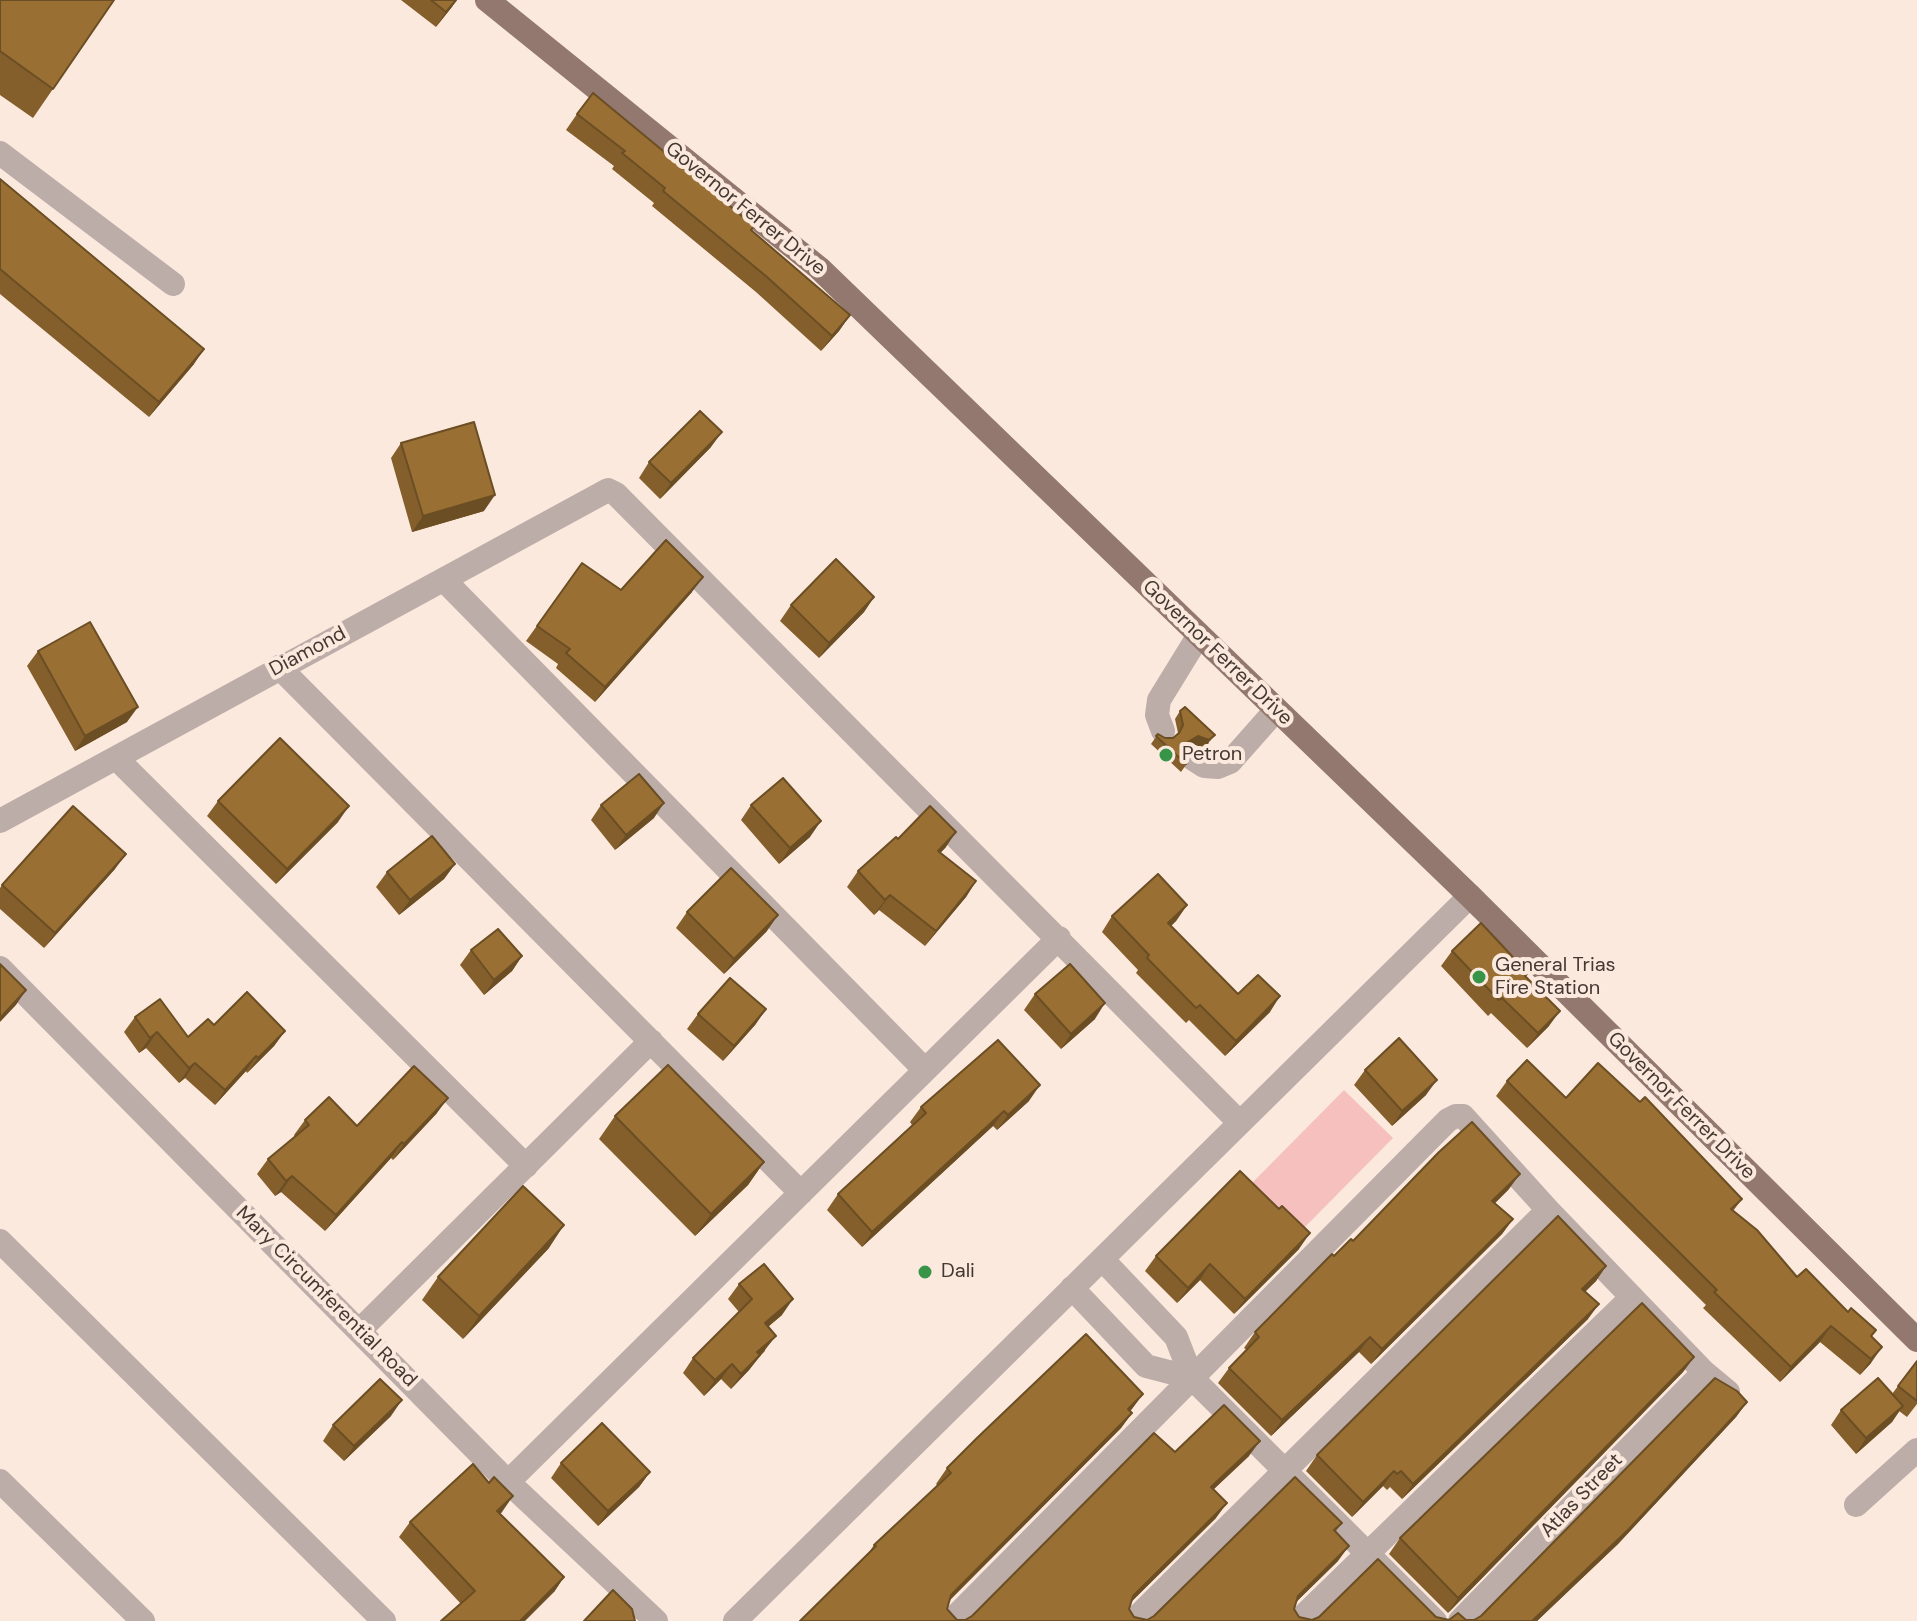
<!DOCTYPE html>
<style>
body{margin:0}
canvas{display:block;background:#fbe9de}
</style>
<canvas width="1917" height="1621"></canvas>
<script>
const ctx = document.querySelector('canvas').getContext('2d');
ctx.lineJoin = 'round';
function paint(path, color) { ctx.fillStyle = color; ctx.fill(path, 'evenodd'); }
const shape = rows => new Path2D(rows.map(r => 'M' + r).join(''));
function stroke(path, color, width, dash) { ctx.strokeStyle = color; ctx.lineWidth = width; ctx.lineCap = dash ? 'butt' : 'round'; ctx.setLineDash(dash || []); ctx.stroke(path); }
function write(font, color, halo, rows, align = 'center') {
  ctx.font = font + ' "DM Sans",sans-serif'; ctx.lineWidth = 8; ctx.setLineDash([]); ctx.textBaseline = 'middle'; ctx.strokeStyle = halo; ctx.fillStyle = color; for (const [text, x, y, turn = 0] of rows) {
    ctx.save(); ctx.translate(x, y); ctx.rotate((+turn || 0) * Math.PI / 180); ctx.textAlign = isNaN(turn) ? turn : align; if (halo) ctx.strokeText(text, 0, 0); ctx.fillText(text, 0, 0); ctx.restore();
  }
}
const green = shape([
 [1344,1090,1393,1138,1300,1232,1251,1184]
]);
const minor = shape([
 [0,153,173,284],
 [444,580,925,1070],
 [279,667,801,1193],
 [1163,731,1157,715,1159,700,1199,635],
 [116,758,526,1166],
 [1193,759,1204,766,1218,767,1230,762,1276,710],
 [0,821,608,490,616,494,1240,1123],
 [0,968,508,1482,656,1621],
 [0,1241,384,1621],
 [1102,1259,1176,1337,1192,1378,1435,1621],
 [1072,1288,1146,1366,1192,1378],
 [359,1331,651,1041],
 [0,1481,143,1621],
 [508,1482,1059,938],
 [1856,1505,1917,1450],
 [735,1621,1470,896],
 [951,1621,1448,1120,1456,1116,1463,1116,1548,1210,1704,1372,1728,1392],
 [1133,1621,1548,1210],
 [1298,1621,1632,1297],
 [1460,1621,1704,1372]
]);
const major = shape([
 [487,0,819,268,1470,896,1917,1340]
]);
const wall = shape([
 [0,0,114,0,33,118,0,95],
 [401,0,457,0,436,27],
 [577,114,751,230,850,315,839,331,821,351,756,292,652,206,654,203,612,169,614,166,566,130],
 [0,179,194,364,149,417,0,294],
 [401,443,484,511,412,532,391,458],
 [711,447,660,499,639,478,649,462],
 [582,563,621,590,692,592,595,702,556,668,558,664,526,641],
 [874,597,864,612,819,658,780,621,791,605],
 [38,651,127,722,75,751,27,666],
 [1180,711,1209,743,1204,748,1193,744,1184,748,1184,751,1188,762,1181,772,1151,744,1158,734,1165,738,1173,738,1177,735,1178,733,1175,719],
 [218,801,338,822,276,884,207,816],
 [601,805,654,818,615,850,591,820],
 [751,805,810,837,779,864,741,820],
 [898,839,946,847,940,853,976,881,966,897,925,946,879,910,874,915,847,887,858,871],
 [455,864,444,879,399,915,376,887,387,872],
 [115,869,44,948,0,909,0,888,2,885],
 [1187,905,1176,921,1171,926,1238,994,1270,1012,1225,1056,1189,1020,1186,1023,1136,973,1138,970,1102,932,1112,916],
 [687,912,767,931,724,974,676,928],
 [471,950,522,956,512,971,484,995,460,965],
 [1452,951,1525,977,1549,1026,1527,1048,1491,1013,1488,1016,1441,966],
 [1035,994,1095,1019,1061,1049,1024,1010],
 [766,1009,755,1025,723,1061,687,1029,698,1014],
 [135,1017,188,1037,214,1025,285,1031,274,1046,247,1073,246,1071,215,1105,185,1078,179,1083,146,1048,139,1053,124,1032],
 [1365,1070,1426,1095,1392,1126,1354,1085],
 [1507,1081,1566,1098,1742,1199,1733,1211,1797,1277,1872,1337,1871,1363,1860,1375,1820,1342,1780,1382,1703,1308,1706,1305,1496,1096],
 [1029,1101,997,1130,993,1126,862,1247,827,1210,838,1194,912,1125,910,1122,921,1107],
 [437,1113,393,1160,391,1158,325,1231,281,1192,275,1196,257,1174,268,1159,295,1137,294,1135,305,1120,357,1126],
 [615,1116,764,1162,748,1185,695,1236,599,1139],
 [1509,1189,1495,1203,1513,1219,1502,1234,1371,1364,1359,1352,1271,1436,1218,1383,1229,1368,1247,1350,1244,1348,1255,1332,1334,1256,1353,1241],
 [549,1248,463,1339,422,1300,438,1277],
 [1299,1249,1234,1314,1200,1280,1177,1303,1145,1271,1156,1256],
 [1606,1266,1596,1281,1585,1292,1588,1319,1402,1499,1390,1487,1387,1490,1383,1486,1352,1517,1306,1471,1317,1455],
 [739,1284,782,1315,768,1327,765,1351,760,1356,749,1370,731,1389,721,1379,704,1396,683,1373,693,1358,739,1312,728,1299],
 [1694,1357,1683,1372,1448,1613,1389,1554,1400,1538],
 [1917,1361,1917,1404,1907,1417,1899,1411,1892,1422,1856,1454,1831,1425,1841,1410,1892,1394],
 [1143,1394,1130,1411,1132,1413,1121,1428,949,1601,947,1609,957,1620,965,1620,972,1616,1175,1452,1249,1456,1214,1489,1216,1518,1131,1602,1129,1609,1134,1617,1147,1620,1342,1523,1336,1531,1338,1561,1296,1602,1294,1609,1299,1617,1312,1620,1436,1617,1449,1620,1474,1620,1481,1616,1747,1402,1736,1417,1618,1544,1537,1621,800,1621,868,1554,874,1545,938,1486,936,1484,947,1468],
 [391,1416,344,1461,323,1441,333,1425],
 [561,1463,650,1472,639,1487,598,1526,551,1478],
 [502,1512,500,1514,564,1577,554,1592,461,1604,399,1537,410,1522]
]);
const shadedWall = shape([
 [456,0,452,7,436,27,446,12],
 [850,315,839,331,821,351,832,336],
 [204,349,194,364,149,417,159,402],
 [722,432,711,447,660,499,671,483],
 [495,495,484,511,412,532,423,516],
 [703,577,692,592,595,702,605,687],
 [874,597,864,612,819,658,829,643],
 [138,707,127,722,75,751,85,736],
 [1215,735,1204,748,1193,744,1181,750,1186,743,1198,736],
 [664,803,654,818,615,850,626,835],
 [349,806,338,822,276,884,287,869],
 [821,821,810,837,779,864,790,848],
 [956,832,946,847,927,867,938,851],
 [126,854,115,869,44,948,55,933],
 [455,864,444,879,399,915,410,900],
 [976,881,966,897,925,946,936,931],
 [890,895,879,910,874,915,885,900],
 [1187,905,1176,921,1158,938,1168,923],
 [778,915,767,931,724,974,734,959],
 [522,956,512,971,484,995,494,980],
 [26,990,16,1005,0,1022,0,1018],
 [1280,996,1270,1012,1225,1056,1236,1041],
 [1105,1003,1095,1019,1061,1049,1071,1034],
 [766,1009,755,1025,723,1061,734,1046],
 [1560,1011,1549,1026,1527,1048,1538,1033],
 [285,1031,274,1046,247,1073,258,1058],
 [157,1032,146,1048,139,1053,150,1038],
 [256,1056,246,1071,215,1105,225,1090],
 [195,1063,185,1078,179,1083,189,1068],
 [1437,1080,1426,1095,1392,1126,1402,1111],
 [1040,1085,1029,1101,997,1130,1008,1115],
 [448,1098,437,1113,393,1160,404,1144],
 [1004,1111,993,1126,862,1247,872,1232],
 [402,1142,391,1158,325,1231,336,1215],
 [764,1162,748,1185,695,1236,711,1214],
 [1520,1174,1509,1189,1482,1216,1492,1201],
 [292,1176,281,1192,275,1196,286,1181],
 [1513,1219,1502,1234,1371,1364,1382,1349],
 [564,1225,549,1248,463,1339,479,1316],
 [1310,1233,1299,1249,1234,1314,1245,1299],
 [1210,1264,1200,1280,1177,1303,1188,1288],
 [1606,1266,1596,1281,1571,1305,1582,1289],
 [793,1299,782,1315,754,1338,765,1323],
 [1599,1304,1588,1319,1402,1499,1413,1484],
 [1831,1326,1820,1342,1780,1382,1791,1367],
 [776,1336,749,1370,731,1389,757,1352],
 [1370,1337,1359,1352,1271,1436,1282,1420],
 [1882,1347,1871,1363,1860,1375,1871,1359],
 [1694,1357,1683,1372,1448,1613,1458,1598],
 [732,1364,721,1379,704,1396,715,1380],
 [1143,1394,1132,1409,1117,1424,1128,1409],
 [402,1400,391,1416,344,1461,354,1446],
 [1747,1402,1736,1417,1618,1544,1537,1621,1532,1621],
 [1903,1406,1892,1422,1856,1454,1866,1438],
 [1132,1413,1121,1428,940,1610,951,1595],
 [1260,1441,1249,1456,1200,1502,1211,1487],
 [1394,1471,1383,1486,1352,1517,1363,1502],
 [650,1472,639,1487,598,1526,608,1511],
 [513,1496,502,1512,486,1527,497,1511],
 [1227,1503,1216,1518,1122,1611,1133,1596],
 [1349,1546,1338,1561,1287,1611,1298,1596],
 [564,1577,554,1592,525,1621,520,1621]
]);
const building = shape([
 [0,0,114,0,53,89,0,51,0,0],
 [431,0,456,0,446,12,431,0],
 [593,93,754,226,751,230,850,315,832,336,767,277,663,191,665,188,622,153,625,151,577,114,593,93],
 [0,179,204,349,159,402,0,269,0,179],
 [700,411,722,432,671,483,649,462,700,411],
 [474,422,495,495,423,516,401,443,474,422],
 [666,540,703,577,605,687,566,653,570,649,537,626,582,563,621,590,666,540],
 [836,559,874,597,829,643,791,605,836,559],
 [90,622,138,707,85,736,38,651,90,622],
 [1185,707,1215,735,1209,740,1198,736,1186,743,1184,751,1188,762,1186,764,1156,736,1158,734,1165,738,1173,738,1179,733,1183,725,1180,711,1185,707],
 [280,738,349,806,287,869,218,801,280,738],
 [639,774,664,803,626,835,601,805,639,774],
 [783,778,821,821,790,848,751,805,783,778],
 [73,806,126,854,55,933,2,885,73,806],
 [930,806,956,832,938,851,976,881,936,931,890,895,885,900,858,871,896,837,898,839,930,806],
 [432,836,455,864,410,900,387,872,432,836],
 [731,868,778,915,734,959,687,912,731,868],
 [1158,874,1187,905,1168,923,1238,994,1258,975,1280,996,1236,1041,1200,1005,1196,1008,1147,958,1149,955,1112,916,1158,874],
 [1481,923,1528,973,1525,976,1560,1011,1538,1033,1502,998,1499,1000,1452,951,1481,923],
 [498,929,522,956,494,980,471,950,498,929],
 [0,964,26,990,0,1018,0,964],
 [1070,964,1105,1003,1071,1034,1035,994,1070,964],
 [730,978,766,1009,734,1046,698,1014,730,978],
 [247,992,285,1031,258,1058,256,1056,225,1090,195,1063,189,1068,157,1032,150,1038,135,1017,160,999,188,1037,208,1019,214,1025,247,992],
 [1399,1038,1437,1080,1402,1111,1365,1070,1399,1038],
 [998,1040,1040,1085,1008,1115,1004,1111,872,1232,838,1194,926,1113,921,1107,998,1040],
 [1527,1060,1566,1098,1598,1063,1640,1102,1645,1097,1742,1199,1731,1209,1757,1230,1797,1277,1806,1269,1848,1312,1851,1308,1876,1330,1871,1336,1882,1347,1871,1359,1831,1326,1791,1367,1714,1292,1717,1290,1507,1081,1527,1060],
 [668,1065,764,1162,711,1214,615,1116,668,1065],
 [414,1066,448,1098,404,1144,402,1142,336,1215,292,1176,286,1181,268,1159,309,1125,305,1120,329,1097,357,1126,414,1066],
 [1472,1122,1520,1174,1492,1201,1513,1219,1382,1349,1370,1337,1282,1420,1229,1368,1259,1337,1255,1332,1267,1320,1332,1254,1334,1256,1351,1239,1353,1241,1439,1152,1472,1122],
 [1240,1171,1279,1209,1282,1206,1310,1233,1245,1299,1210,1264,1188,1288,1156,1256,1240,1171],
 [523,1186,564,1225,479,1316,438,1277,523,1186],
 [1558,1216,1606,1266,1582,1289,1599,1304,1413,1484,1401,1471,1397,1474,1394,1471,1363,1502,1317,1455,1558,1216],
 [764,1264,793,1299,765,1323,776,1336,757,1352,760,1355,741,1374,732,1364,715,1380,693,1358,752,1299,739,1284,764,1264],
 [1642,1303,1694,1357,1458,1598,1400,1538,1642,1303],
 [1086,1334,1143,1394,1128,1409,1132,1413,951,1595,947,1609,957,1620,965,1620,972,1616,1154,1433,1175,1452,1224,1405,1260,1441,1211,1487,1227,1503,1133,1596,1129,1609,1134,1617,1147,1620,1154,1616,1295,1477,1342,1523,1334,1530,1349,1546,1298,1596,1294,1609,1299,1617,1312,1620,1319,1617,1378,1559,1436,1617,1449,1620,1458,1613,1466,1620,1474,1620,1481,1616,1715,1378,1737,1391,1747,1402,1629,1529,1532,1621,800,1621,876,1546,874,1545,951,1473,947,1468,977,1438,1086,1334],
 [1917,1361,1917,1401,1898,1386,1917,1361],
 [1878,1378,1903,1406,1866,1438,1841,1410,1878,1378],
 [380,1379,402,1400,354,1446,333,1425,380,1379],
 [602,1423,650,1472,608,1511,561,1463,602,1423],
 [473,1464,489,1483,494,1477,513,1496,497,1511,564,1577,520,1621,441,1621,475,1591,410,1522,473,1464],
 [613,1590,632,1609,635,1621,584,1621,613,1590]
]);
const markers = [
 [1166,755,8,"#389548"],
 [1479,977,8,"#389548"],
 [925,1272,8,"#389548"]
];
const streetNames = [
 ["Governor Ferrer Drive",745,209,39],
 ["Diamond",308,652,-28],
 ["Governor Ferrer Drive",1217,653,44],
 ["Governor Ferrer Drive",1681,1106,45],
 ["Mary Circumferential Road",326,1297,45],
 ["Atlas Street",1582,1496,-46]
];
const poiNames = [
 ["Petron",1182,755],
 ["General Trias",1495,966],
 ["Fire Station",1495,989],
 ["Dali",941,1272]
];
paint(green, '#f6c0bf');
stroke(minor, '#bcada9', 24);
stroke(major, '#92786f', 24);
paint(wall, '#845f2c');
paint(shadedWall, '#6b4e24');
paint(building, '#996f33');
stroke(building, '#6b4e24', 2);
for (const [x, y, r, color] of markers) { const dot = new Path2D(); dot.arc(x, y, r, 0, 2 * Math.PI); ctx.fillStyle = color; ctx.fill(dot); stroke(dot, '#fbe9de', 3); }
write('20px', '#443831', '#fbe9de', streetNames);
write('20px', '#443831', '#fbe9de', poiNames, 'left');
</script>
